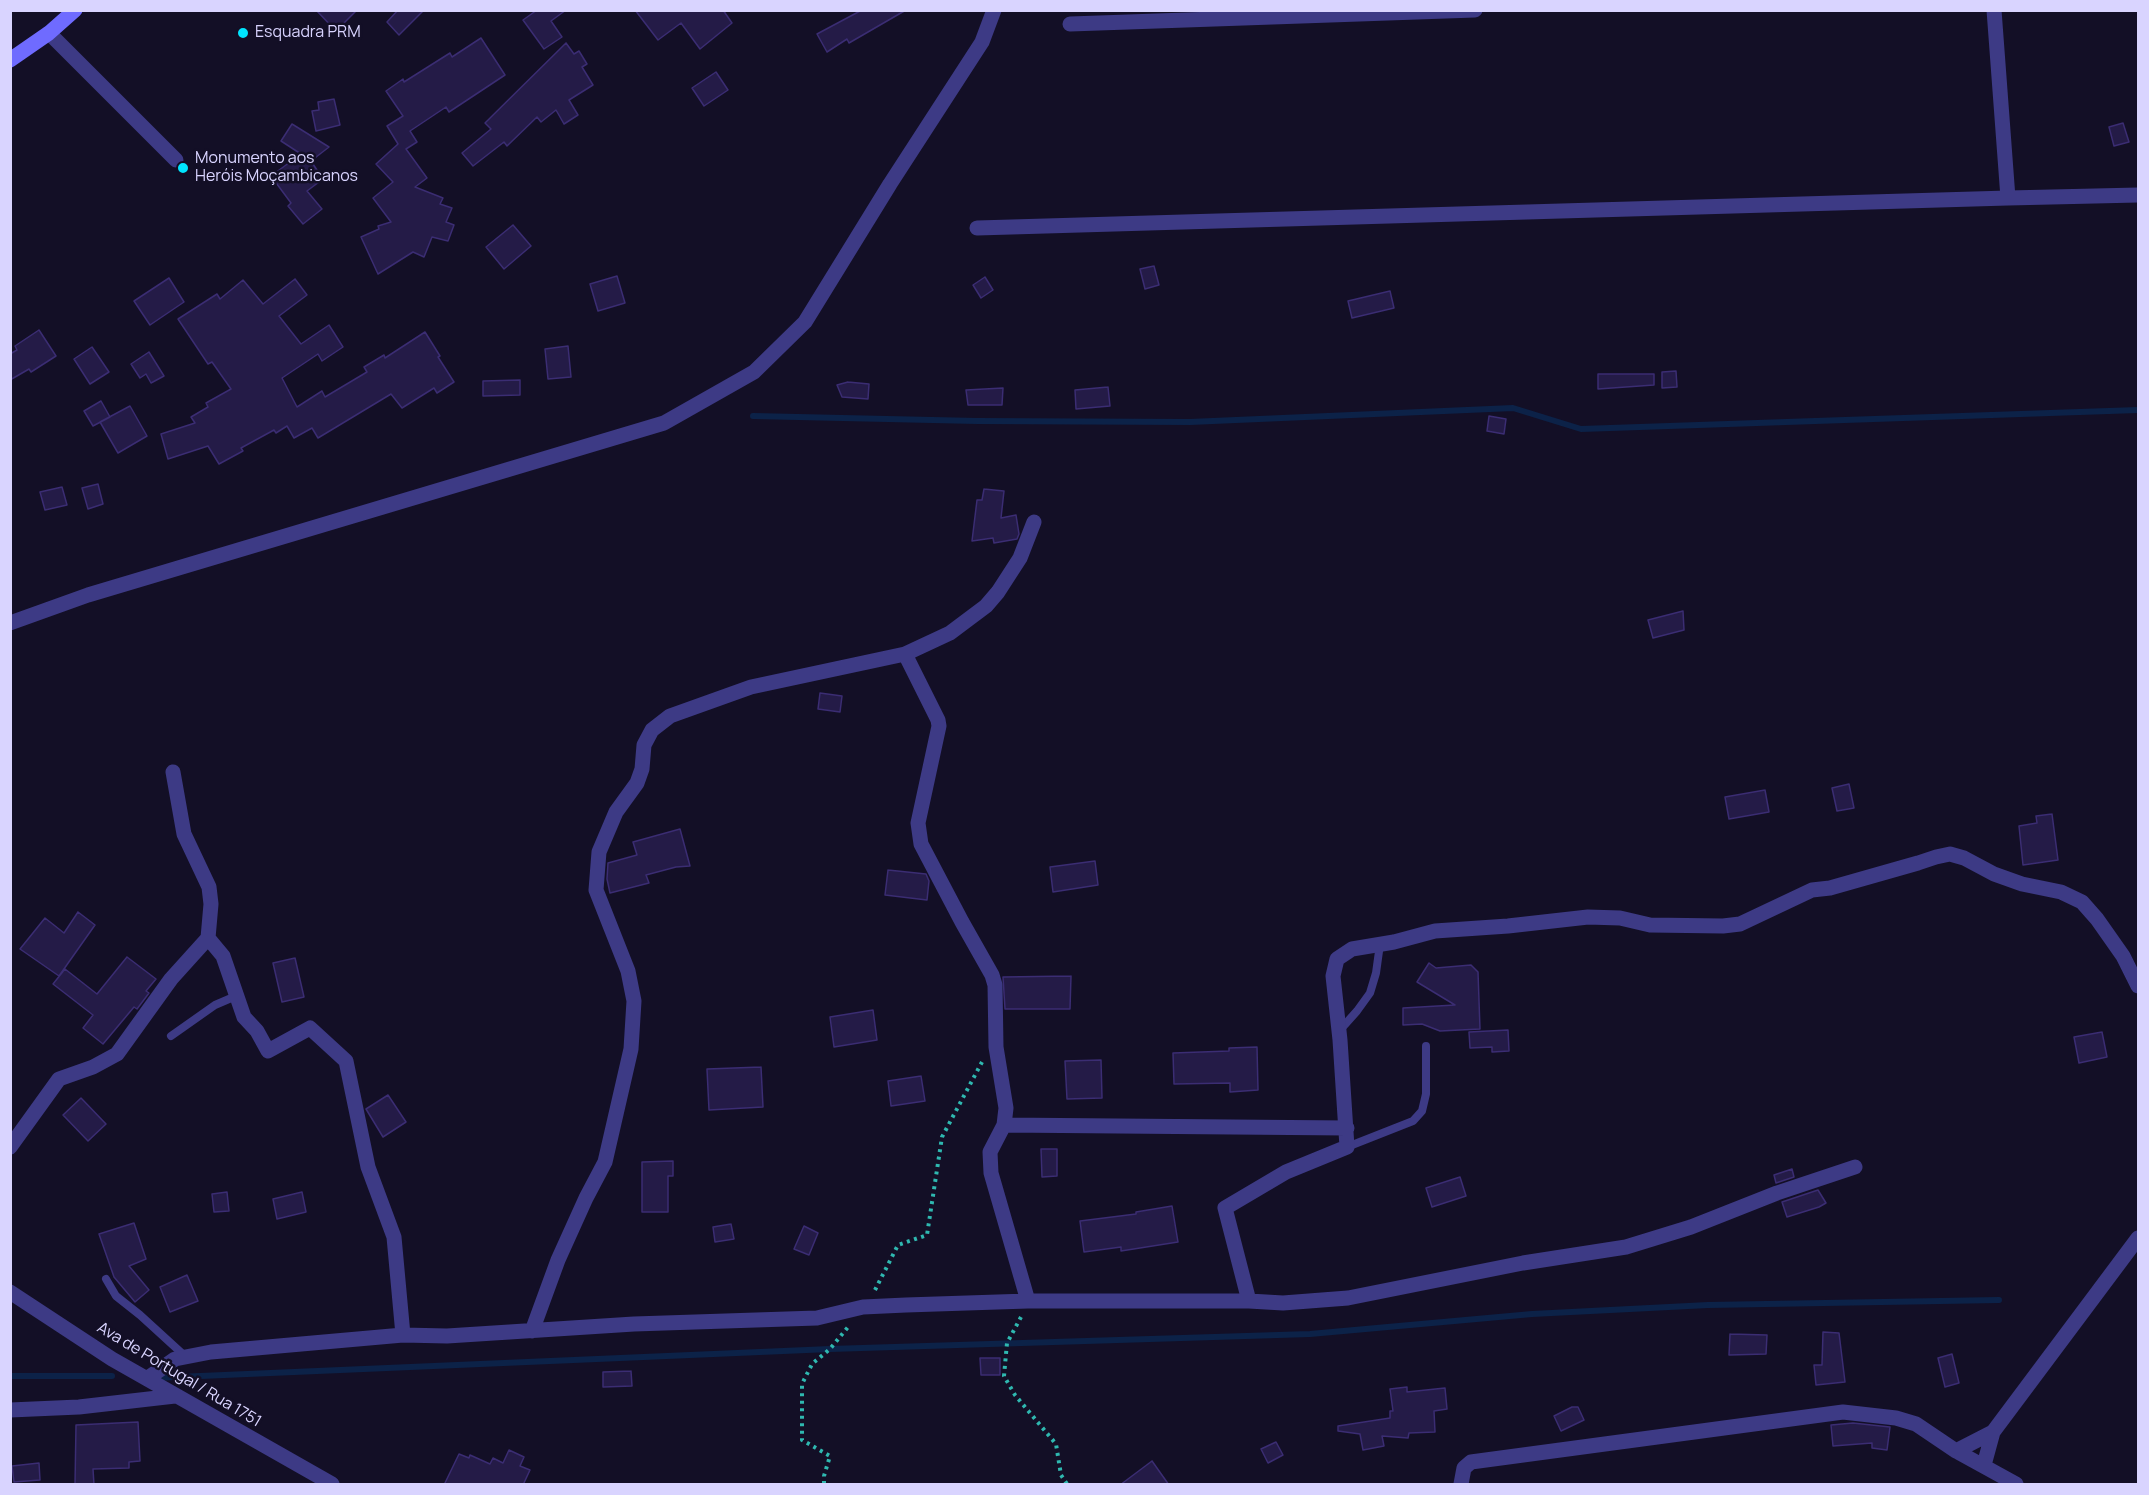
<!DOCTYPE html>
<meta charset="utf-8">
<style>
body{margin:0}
#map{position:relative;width:2149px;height:1495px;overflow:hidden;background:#130f26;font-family:Manrope,sans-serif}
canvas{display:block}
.frame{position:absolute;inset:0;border:12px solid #d9d4ff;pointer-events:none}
</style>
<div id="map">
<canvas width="2149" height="1495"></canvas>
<div class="frame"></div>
</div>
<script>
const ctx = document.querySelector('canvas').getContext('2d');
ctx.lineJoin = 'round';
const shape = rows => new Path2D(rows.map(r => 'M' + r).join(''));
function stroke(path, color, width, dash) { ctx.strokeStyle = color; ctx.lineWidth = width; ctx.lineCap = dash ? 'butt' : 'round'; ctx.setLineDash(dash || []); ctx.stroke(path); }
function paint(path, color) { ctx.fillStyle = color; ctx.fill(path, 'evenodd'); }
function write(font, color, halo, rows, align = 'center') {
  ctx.font = font + ' Manrope,sans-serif'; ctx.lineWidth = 5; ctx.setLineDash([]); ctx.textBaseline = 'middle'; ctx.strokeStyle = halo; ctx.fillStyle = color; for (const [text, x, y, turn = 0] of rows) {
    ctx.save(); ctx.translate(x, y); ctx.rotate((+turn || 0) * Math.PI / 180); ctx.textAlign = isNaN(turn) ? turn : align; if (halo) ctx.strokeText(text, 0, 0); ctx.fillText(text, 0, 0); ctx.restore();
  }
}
const stream = shape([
 [753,416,977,421,1190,422,1513,408,1581,429,2138,410],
 [10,1376,112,1376],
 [154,1378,830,1349,1310,1334,1532,1314,1708,1305,1999,1300]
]);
const building = shape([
 [316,10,357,10,336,31,316,10],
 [398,10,424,10,399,35,387,22,398,10],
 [537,10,566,10,551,21,562,37,544,49,523,20,537,10],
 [635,10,723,10,732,23,700,49,681,23,658,40,635,10],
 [862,10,906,10,849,43,847,39,827,52,817,34,862,10],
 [481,38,505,75,449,112,446,107,410,131,417,142,406,149,427,178,415,187,443,198,440,204,452,208,446,222,454,225,448,241,432,237,424,257,413,252,378,274,361,237,379,229,378,226,391,222,373,198,393,182,376,164,398,144,387,126,403,116,386,91,403,79,404,82,450,53,452,57,481,38],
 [566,43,574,54,579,51,587,64,582,67,593,85,569,100,578,115,564,124,556,110,541,122,537,117,507,146,504,142,473,166,462,153,491,129,485,123,566,43],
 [716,72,728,90,704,106,692,88,716,72],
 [334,99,340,125,316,131,312,111,319,110,318,102,334,99],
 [2123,123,2129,142,2114,146,2109,127,2123,123],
 [292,124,329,147,311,161,323,179,307,191,322,209,303,224,288,206,291,203,271,176,301,154,281,141,292,124],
 [513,225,531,246,504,269,486,247,513,225],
 [1154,266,1159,285,1145,289,1140,269,1154,266],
 [617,276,625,303,598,311,590,284,617,276],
 [985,277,993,290,981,298,973,285,985,277],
 [169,278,184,302,150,325,134,301,169,278],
 [295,279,307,295,279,316,301,344,329,325,343,347,322,361,318,354,282,378,297,407,322,391,325,397,367,372,364,367,384,355,385,358,425,332,440,356,438,357,454,382,437,393,434,388,402,408,391,394,318,438,312,428,294,438,287,426,276,433,274,430,241,448,243,451,219,464,208,446,168,459,161,434,195,423,191,417,208,407,206,403,231,389,212,362,208,364,178,319,217,294,220,299,243,280,263,304,295,279],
 [1390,291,1394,308,1352,318,1348,301,1390,291],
 [39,330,56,356,31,372,29,369,10,380,10,354,17,350,15,346,39,330],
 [568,346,571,377,548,379,545,349,568,346],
 [92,347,109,372,90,384,74,359,92,347],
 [149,352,164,376,151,383,146,374,140,378,131,364,149,352],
 [1676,371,1677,387,1662,388,1662,372,1676,371],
 [1598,374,1654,374,1654,385,1598,389,1598,374],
 [520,380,520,395,483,396,483,381,520,380],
 [848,382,869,384,868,399,842,397,837,385,848,382],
 [1108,387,1110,406,1076,409,1075,390,1108,387],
 [1003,388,1002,405,968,405,966,390,1003,388],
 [101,401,110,417,93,426,84,411,101,401],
 [130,406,147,436,118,453,100,422,130,406],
 [1489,416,1506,419,1504,434,1487,431,1489,416],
 [98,484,103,504,88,509,82,488,98,484],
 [62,487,67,505,45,510,40,492,62,487],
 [984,489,1004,491,1001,518,1016,515,1019,534,1017,539,994,543,993,538,972,541,977,500,982,500,984,489],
 [1683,611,1684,630,1653,638,1648,620,1683,611],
 [820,693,842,696,840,712,818,709,820,693],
 [1849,784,1854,808,1837,811,1832,788,1849,784],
 [1765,790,1769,812,1729,819,1725,797,1765,790],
 [2052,814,2058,860,2023,865,2019,826,2037,823,2036,816,2052,814],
 [680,829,690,866,676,867,646,875,649,883,610,893,607,879,608,863,637,855,633,842,680,829],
 [1095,861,1098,885,1053,892,1050,867,1095,861],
 [888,870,926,874,929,881,927,900,885,895,888,870],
 [78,912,95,925,59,976,20,949,45,918,64,933,78,912],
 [127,957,156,979,146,991,149,993,137,1009,134,1007,103,1044,83,1028,93,1015,53,984,65,969,97,994,127,957],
 [295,958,304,997,282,1002,273,963,295,958],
 [1429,963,1436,968,1471,965,1478,972,1480,1029,1440,1031,1422,1024,1403,1025,1403,1008,1455,1005,1417,982,1429,963],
 [1071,976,1070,1009,1005,1009,1003,977,1071,976],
 [873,1010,877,1040,834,1047,830,1017,873,1010],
 [1508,1030,1509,1051,1492,1052,1492,1047,1470,1048,1469,1032,1508,1030],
 [2102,1032,2107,1057,2079,1063,2074,1037,2102,1032],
 [1257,1047,1258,1090,1230,1092,1230,1083,1174,1084,1173,1053,1229,1051,1229,1048,1257,1047],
 [1101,1060,1102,1098,1067,1099,1065,1061,1101,1060],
 [761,1067,763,1107,709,1110,707,1069,761,1067],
 [921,1076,925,1101,891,1106,888,1081,921,1076],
 [388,1095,406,1122,383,1137,366,1109,388,1095],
 [81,1098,106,1124,88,1141,63,1115,81,1098],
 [1041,1149,1057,1149,1057,1176,1042,1177,1041,1149],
 [673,1161,673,1176,668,1176,668,1212,642,1212,642,1162,673,1161],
 [1792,1169,1794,1177,1776,1183,1774,1175,1792,1169],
 [1460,1177,1466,1196,1432,1207,1426,1188,1460,1177],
 [1818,1190,1826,1203,1819,1207,1787,1217,1782,1202,1818,1190],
 [227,1192,229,1211,214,1212,212,1194,227,1192],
 [302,1192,306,1212,277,1219,273,1199,302,1192],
 [1172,1206,1178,1242,1121,1251,1121,1247,1084,1252,1080,1221,1136,1214,1136,1212,1172,1206],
 [134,1223,146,1259,129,1266,149,1290,135,1302,114,1277,99,1234,134,1223],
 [731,1224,734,1239,715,1242,713,1227,731,1224],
 [804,1226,818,1233,809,1255,794,1249,804,1226],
 [187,1275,198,1301,170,1312,160,1287,187,1275],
 [1823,1332,1839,1333,1845,1382,1816,1385,1814,1365,1822,1365,1823,1332],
 [1730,1334,1767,1335,1766,1354,1729,1355,1730,1334],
 [1952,1354,1959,1383,1945,1387,1938,1358,1952,1354],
 [980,1358,1000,1358,1000,1375,981,1375,980,1358],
 [631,1371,632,1386,603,1387,603,1372,631,1371],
 [1407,1387,1407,1392,1445,1388,1447,1409,1434,1411,1435,1432,1409,1433,1408,1438,1382,1436,1384,1446,1363,1450,1360,1434,1338,1431,1338,1426,1390,1418,1390,1411,1393,1411,1390,1389,1407,1387],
 [1572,1407,1578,1407,1584,1420,1561,1431,1554,1416,1572,1407],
 [138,1422,140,1461,129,1462,129,1468,93,1469,94,1485,75,1485,76,1425,138,1422],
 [1853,1423,1890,1427,1887,1450,1872,1448,1872,1443,1833,1446,1831,1425,1853,1423],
 [1276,1442,1283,1455,1268,1463,1261,1449,1276,1442],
 [509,1450,524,1457,520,1466,530,1470,523,1485,444,1485,459,1454,469,1458,470,1455,490,1464,493,1458,503,1463,509,1450],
 [1152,1461,1169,1485,1120,1485,1152,1461],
 [39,1463,40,1480,14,1482,12,1466,39,1463]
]);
const path = shape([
 [875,1290,898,1245,927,1235,942,1137,982,1062],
 [1021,1317,1007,1343,1004,1376,1015,1395,1056,1444,1061,1475,1067,1484],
 [824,1484,824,1476,830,1456,802,1440,802,1384,812,1364,830,1349,848,1327]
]);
const lane = shape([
 [1340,1030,1357,1011,1370,993,1376,973,1380,944],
 [171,1036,215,1005,236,996],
 [1347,1147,1413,1121,1422,1111,1426,1094,1426,1046],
 [106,1279,116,1296,140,1315,186,1357]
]);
const street = shape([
 [1070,24,1475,10],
 [49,33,176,160],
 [2008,198,2138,195],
 [977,228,2008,198,1994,10],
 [10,623,88,595,664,423,754,372,805,322,890,184,982,42,994,10],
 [905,654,938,720,939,726,918,823,921,844,962,922,992,975,995,985,996,1047,1006,1108,1004,1125,990,1152,991,1173,1028,1301],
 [173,772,184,834,209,887,211,904,208,938,223,956,244,1017,257,1031,268,1051,310,1028,346,1061,368,1167,394,1237,403,1335],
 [1004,1125,1347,1128],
 [10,1147,59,1079,93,1067,117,1054,171,979,208,938],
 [10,1292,112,1359,332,1484],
 [1249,1301,1225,1208,1286,1172,1347,1147,1340,1040,1333,976,1337,959,1352,949,1394,942,1435,931,1508,926,1588,917,1620,918,1650,925,1723,926,1740,924,1812,890,1830,888,1918,863,1936,857,1950,854,1964,858,1994,874,2022,884,2061,892,2082,902,2097,919,2123,956,2138,986],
 [532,1331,558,1260,586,1198,605,1162,631,1049,634,1001,628,971,596,890,599,852,616,812,637,783,642,769,644,745,652,730,670,716,751,687,905,654,950,633,986,606,998,592,1020,558,1034,522],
 [148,1378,175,1359,211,1352,403,1335,447,1336,634,1324,817,1318,863,1307,906,1305,1028,1301,1249,1301,1283,1303,1348,1298,1523,1263,1626,1247,1691,1227,1777,1193,1855,1167],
 [10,1410,79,1407,175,1396],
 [1956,1451,1993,1432],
 [1984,1465,1993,1432,2138,1238],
 [1461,1484,1464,1468,1471,1462,1843,1412,1896,1418,1916,1424,1956,1451,2016,1484]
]);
const secondary = shape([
 [10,60,49,33,75,10]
]);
const markers = [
 [243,33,6,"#00e5ff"],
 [183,168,6,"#00e5ff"]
];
const poiNames = [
 ["Esquadra PRM",255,33],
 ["Monumento aos",195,159],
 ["Heróis Moçambicanos",195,177]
];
const streetNames = [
 ["Ava de Portugal / Rua 1751",179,1375,31]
];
stroke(stream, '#0c2248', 6);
paint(building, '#241b47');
stroke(building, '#3b2d73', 1.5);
stroke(path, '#2fb8b0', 4, [3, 4.5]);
stroke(lane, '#3d3a85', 8);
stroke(street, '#3d3a85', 15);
stroke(secondary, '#6f6bff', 15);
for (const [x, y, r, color] of markers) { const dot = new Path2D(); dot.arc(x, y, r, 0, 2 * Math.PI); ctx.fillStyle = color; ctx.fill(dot); stroke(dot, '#130f26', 2); }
write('16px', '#d9d4ff', '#130f26', poiNames, 'left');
write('16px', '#d9d4ff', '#130f26', streetNames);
</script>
